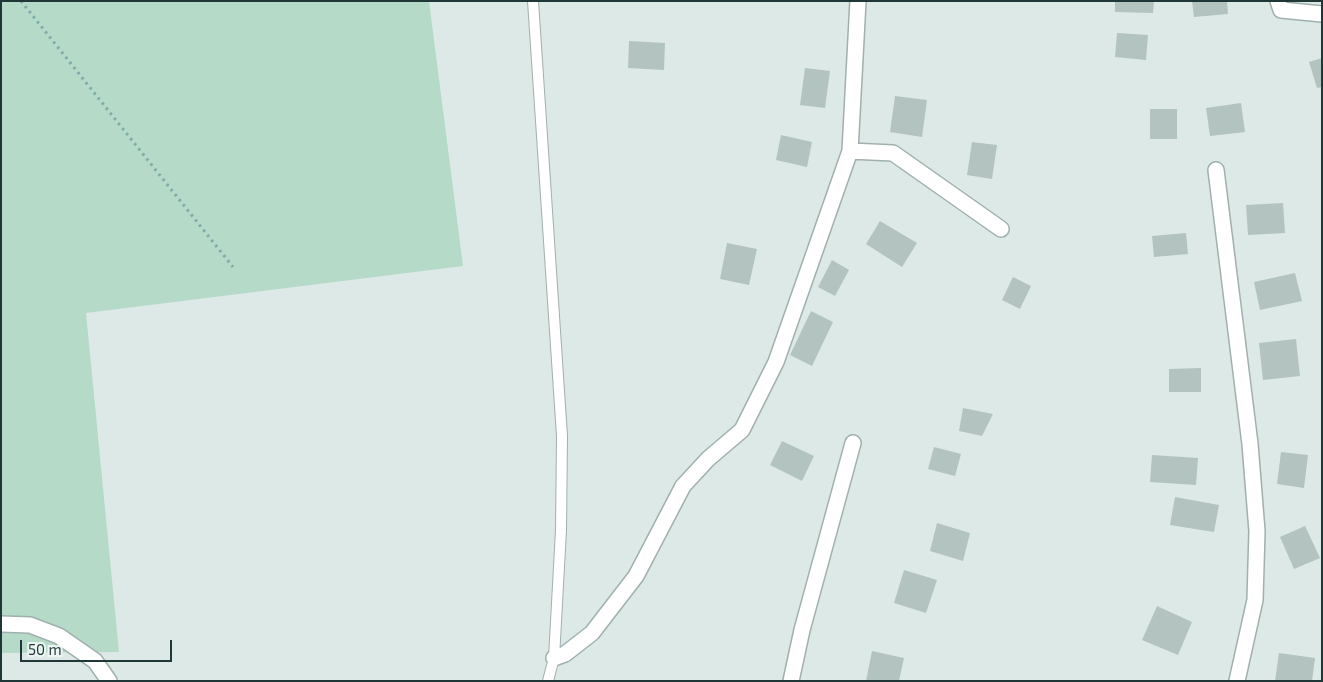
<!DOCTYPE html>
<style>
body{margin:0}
#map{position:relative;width:1323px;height:682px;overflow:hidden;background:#dde9e6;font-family:"Exo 2",sans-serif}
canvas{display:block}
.frame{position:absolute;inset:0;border:2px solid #1f3837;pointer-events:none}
.scale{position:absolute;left:20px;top:640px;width:152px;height:22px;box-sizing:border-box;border:2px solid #1f3837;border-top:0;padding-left:6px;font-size:15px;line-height:18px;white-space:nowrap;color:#1f3837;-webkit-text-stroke:4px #edf6f3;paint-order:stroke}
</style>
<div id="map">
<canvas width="1323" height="682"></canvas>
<div class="frame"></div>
<div class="scale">50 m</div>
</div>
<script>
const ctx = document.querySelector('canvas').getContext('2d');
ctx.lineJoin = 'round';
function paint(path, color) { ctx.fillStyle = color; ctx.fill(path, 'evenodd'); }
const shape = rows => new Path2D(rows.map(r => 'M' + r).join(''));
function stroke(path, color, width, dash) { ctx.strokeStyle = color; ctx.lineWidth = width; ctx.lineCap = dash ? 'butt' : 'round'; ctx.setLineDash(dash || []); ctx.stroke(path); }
const green = shape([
 [1,1,429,1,463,266,86,313,119,652,1,653]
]);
const building = shape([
 [1115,1,1154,1,1153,13,1115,12],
 [1192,1,1227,1,1228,14,1194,17],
 [1117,33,1148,35,1146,60,1115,57],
 [629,41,665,43,664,70,628,68],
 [1322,58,1322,87,1317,88,1309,62],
 [805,68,830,71,825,108,800,105],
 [895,96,927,100,922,137,890,132],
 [1241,103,1245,132,1210,136,1206,108],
 [1150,109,1177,109,1177,139,1150,139],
 [781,135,812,142,807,167,776,160],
 [972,142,997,145,992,179,967,175],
 [1283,203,1285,233,1248,235,1246,205],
 [880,221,917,243,902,267,866,244],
 [1186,233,1188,254,1154,257,1152,236],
 [727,243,757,249,749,285,720,279],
 [832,260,849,270,835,296,818,287],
 [1295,273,1302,301,1260,310,1254,282],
 [1013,277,1031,286,1020,309,1002,300],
 [811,311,833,322,812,366,790,355],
 [1296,339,1300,376,1263,380,1259,343],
 [1201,368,1201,392,1169,392,1169,369],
 [963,408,993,414,982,436,959,431],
 [782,441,814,456,802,481,770,465],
 [934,447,961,454,955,476,928,469],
 [1281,452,1308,455,1304,488,1277,484],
 [1152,455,1198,458,1196,485,1150,482],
 [1175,497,1219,505,1214,532,1170,525],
 [937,523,970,533,963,561,930,551],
 [1305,526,1320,558,1294,569,1280,537],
 [904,570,937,580,926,613,894,603],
 [1157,606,1192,622,1178,655,1142,640],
 [872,651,904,658,899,681,866,681],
 [1279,653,1315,658,1312,681,1275,681]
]);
const path = shape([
 [21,1,233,267]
]);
const service = shape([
 [533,1,562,436,561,530,554,658,548,681]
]);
const minor = shape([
 [1278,1,1281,10,1322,14],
 [850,151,893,153,1001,229],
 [1216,170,1250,444,1257,531,1255,600,1237,681],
 [1,624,30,625,59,636,95,661,109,681],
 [554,658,565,654,592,633,636,576,683,486,708,459,742,430,776,362,850,151,858,1],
 [791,681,802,630,853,443]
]);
paint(green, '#b6dac8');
paint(building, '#b3c3c0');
stroke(service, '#a0b0ae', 12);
stroke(minor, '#a0b0ae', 18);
stroke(path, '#7eaca8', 3, [2.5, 4]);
stroke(service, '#fff', 10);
stroke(minor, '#fff', 15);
</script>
